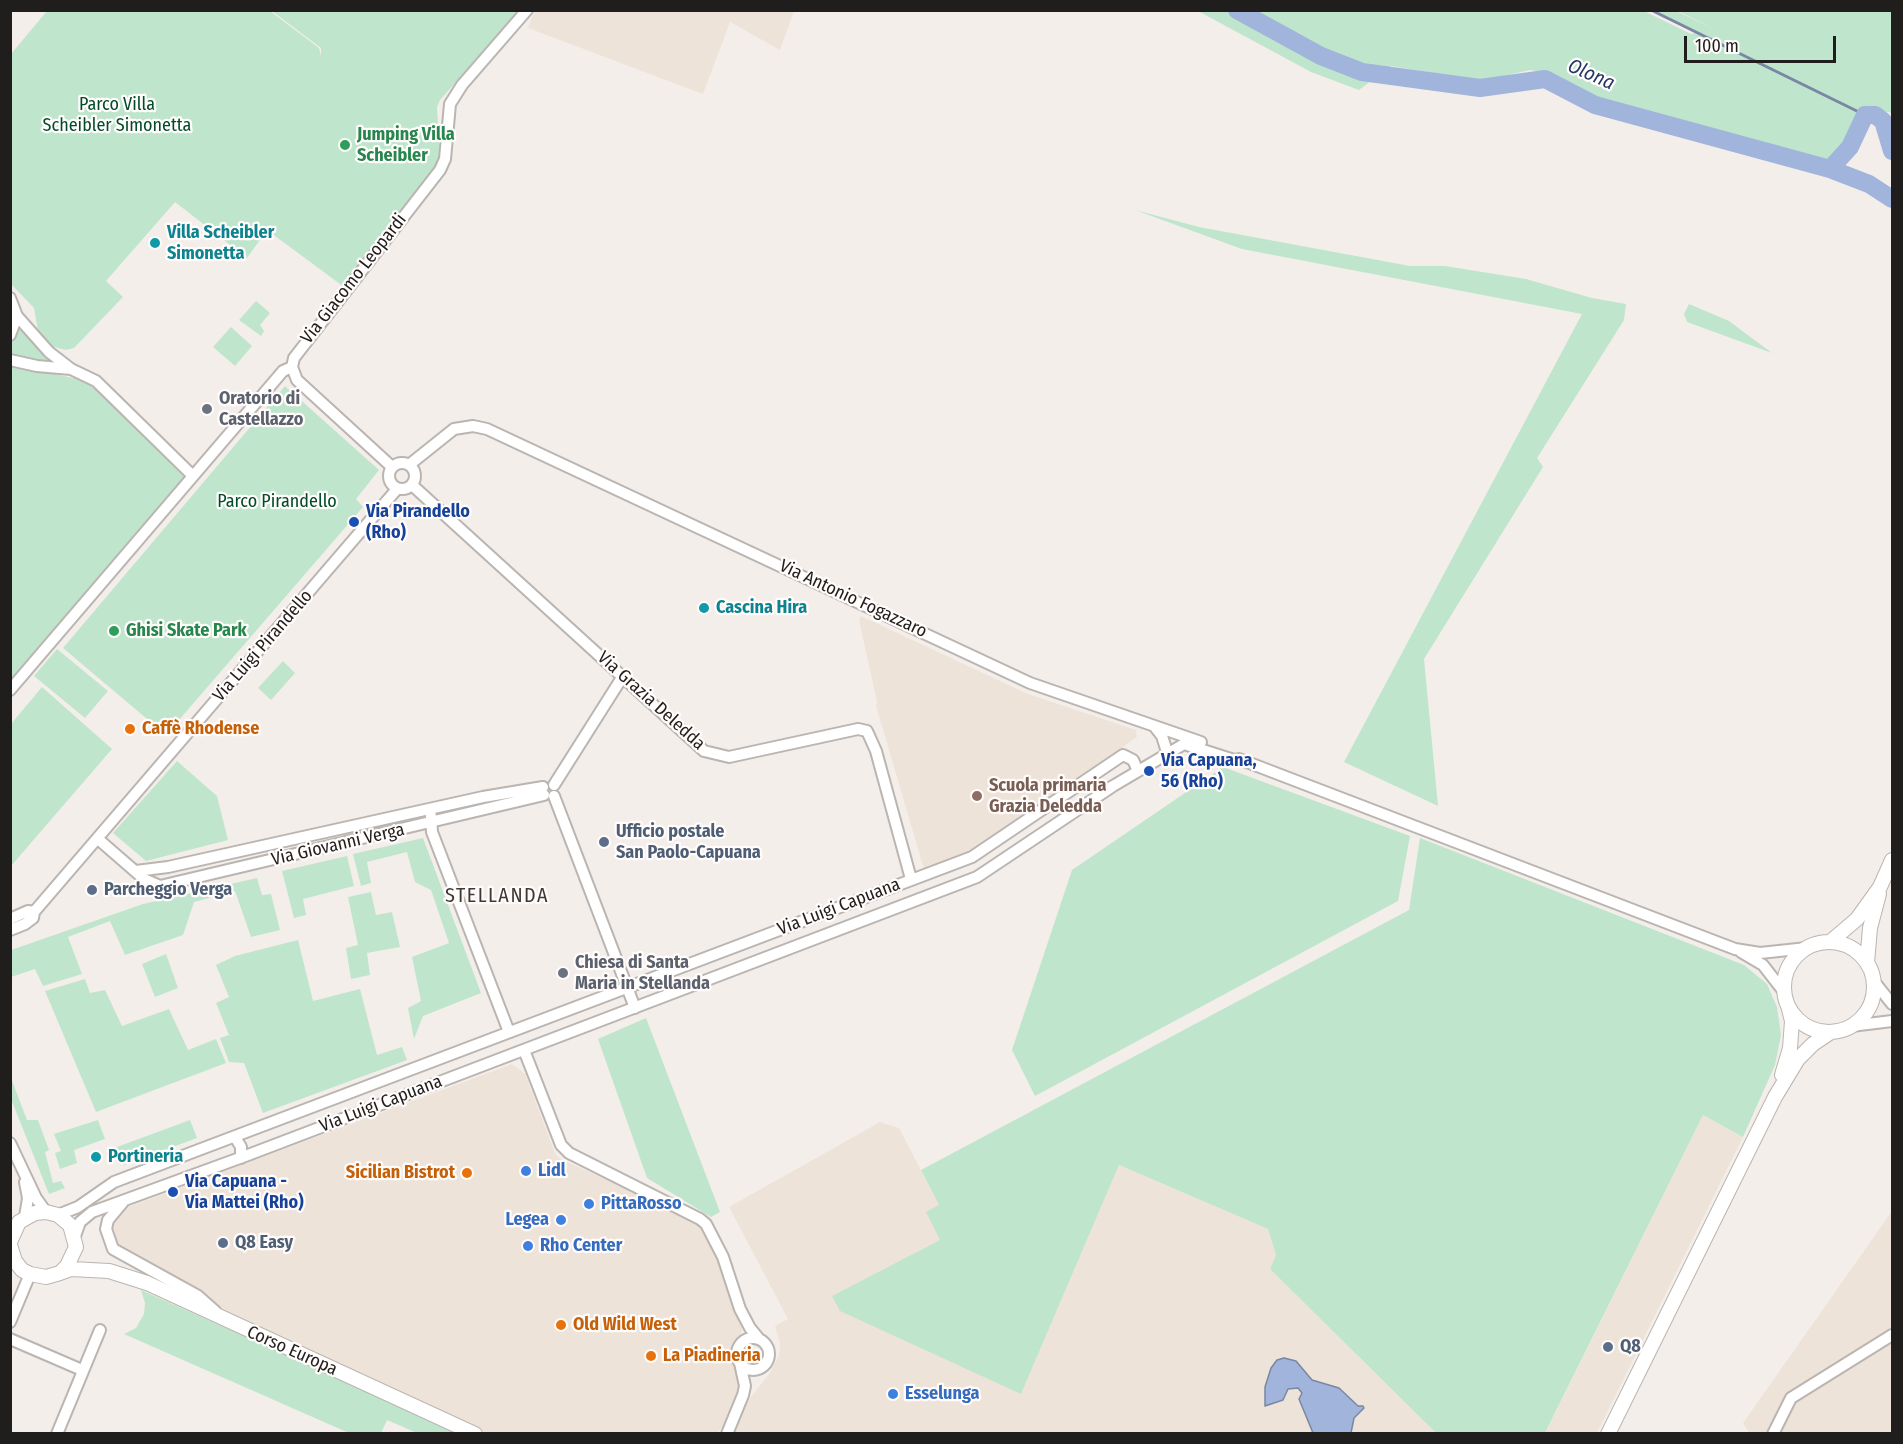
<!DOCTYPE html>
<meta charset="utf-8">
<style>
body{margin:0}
#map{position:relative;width:1903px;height:1444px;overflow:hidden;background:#f4eeea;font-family:"Fira Sans Condensed",sans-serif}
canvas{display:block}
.frame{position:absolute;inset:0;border:12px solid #201e1c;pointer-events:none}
.scale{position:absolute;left:1684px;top:36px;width:152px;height:27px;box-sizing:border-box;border:3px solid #201e1c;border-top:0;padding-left:8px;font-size:18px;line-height:21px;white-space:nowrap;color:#201e1c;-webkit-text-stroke:4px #fffcfb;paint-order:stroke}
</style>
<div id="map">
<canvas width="1903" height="1444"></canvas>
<div class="frame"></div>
<div class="scale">100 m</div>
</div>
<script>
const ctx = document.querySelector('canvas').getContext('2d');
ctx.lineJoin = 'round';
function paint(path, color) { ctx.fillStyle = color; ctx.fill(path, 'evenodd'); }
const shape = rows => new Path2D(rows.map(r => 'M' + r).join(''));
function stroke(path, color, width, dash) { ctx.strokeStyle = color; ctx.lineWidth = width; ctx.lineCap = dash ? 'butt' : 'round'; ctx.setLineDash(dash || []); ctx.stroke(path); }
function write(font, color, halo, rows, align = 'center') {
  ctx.font = font + ' "Fira Sans Condensed",sans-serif'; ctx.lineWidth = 4.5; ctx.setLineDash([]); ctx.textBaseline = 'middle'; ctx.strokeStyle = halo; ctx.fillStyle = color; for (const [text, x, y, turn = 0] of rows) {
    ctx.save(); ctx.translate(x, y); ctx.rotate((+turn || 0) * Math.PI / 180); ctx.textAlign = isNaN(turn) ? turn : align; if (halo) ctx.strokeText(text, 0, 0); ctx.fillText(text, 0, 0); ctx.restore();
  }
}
const built = shape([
 [534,11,534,10,794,11,780,50,730,22,703,94,528,28],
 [861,616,1028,694,1136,730,1137,737,967,855,924,869,876,706,877,702,859,620],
 [512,1064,525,1074,555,1153,560,1159,700,1220,705,1225,739,1310,742,1331,736,1352,743,1375,733,1416,717,1433,486,1433,234,1319,114,1248,109,1221,115,1212],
 [1703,1115,1743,1137,1597,1433,1545,1434],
 [880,1122,899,1128,939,1205,940,1240,833,1296,1021,1394,1119,1165,1268,1229,1276,1255,1270,1269,1436,1433,734,1433,747,1402,769,1374,779,1356,780,1343,775,1326,788,1319,729,1207],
 [1892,1211,1892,1433,1749,1433,1743,1423]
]);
const green = shape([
 [47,11,270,11,319,48,321,56,321,48,272,11,519,11,440,100,437,107,440,160,344,287,267,230,247,258,175,202,106,281,123,297,74,348,66,350,54,347,38,331,34,308,11,284,11,54],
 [1198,11,1644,11,1691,34,1695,33,1653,11,1676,11,1716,30,1678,11,1892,11,1892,113,1868,108,1859,117,1849,140,1829,165,1795,151,1710,130,1596,97,1554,74,1530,70,1481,81,1391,66,1359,90,1311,72],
 [1135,210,1199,227,1410,266,1445,266,1526,279,1592,298,1626,304,1624,320,1537,458,1543,467,1424,659,1438,806,1344,762,1582,314,1242,249],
 [256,301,270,313,260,325,264,331,261,336,239,320],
 [1689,304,1729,321,1772,353,1687,322,1684,314],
 [18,321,60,366,11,357,10,342],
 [231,327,252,346,235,366,213,347],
 [11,365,83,380,100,393,184,477,11,681],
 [285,386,379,470,356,499,363,507,166,735,63,648],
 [57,649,108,691,85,718,34,676],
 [283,661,295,673,271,700,258,688],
 [42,687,112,749,11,866,11,724],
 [177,761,217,796,228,840,146,861,113,833],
 [1223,767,1410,836,1398,901,1035,1096,1012,1050,1072,870],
 [423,838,481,993,423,1016,414,1039,408,1008,421,1001,412,957,449,943,431,890,415,882,407,852,367,862,371,883,361,886,353,854],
 [1420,838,1744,965,1767,984,1777,1007,1781,1035,1775,1065,1743,1137,1703,1115,1545,1433,1436,1433,1270,1269,1276,1255,1268,1229,1119,1165,1021,1394,840,1311,832,1296,940,1240,926,1212,939,1205,921,1170,1409,910],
 [347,856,354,886,303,899,306,915,294,918,282,871],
 [257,878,262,895,271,894,280,930,251,937,235,891,194,902,183,935,125,955,110,921,68,937,82,974,43,986,35,969,11,977,11,950,143,904],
 [371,892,376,915,392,912,400,947,367,953,370,975,351,979,346,948,358,945,348,897],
 [298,940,313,1001,360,989,377,1055,402,1047,407,1060,263,1113,244,1063,229,1062,220,1038,229,1035,216,1003,229,997,216,965,235,956],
 [166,954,178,988,155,997,142,964],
 [85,979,90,993,105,990,122,1026,169,1009,188,1050,216,1039,226,1063,96,1112,45,991],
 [646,1018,720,1212,711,1217,647,1178,598,1039],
 [11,1078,27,1120,38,1120,49,1150,45,1152,53,1183,61,1181,65,1188,49,1194,11,1099],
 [98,1120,105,1139,74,1150,77,1163,60,1169,55,1153,61,1151,54,1134],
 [190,1120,197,1138,124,1165,117,1147],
 [141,1290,461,1433,417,1433,387,1420,381,1433,349,1433,124,1334,136,1328,144,1314,145,1303]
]);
const water = shape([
 [1284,1358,1296,1361,1312,1380,1339,1388,1358,1406,1363,1406,1364,1408,1354,1418,1351,1433,1313,1433,1299,1399,1302,1393,1298,1388,1288,1389,1283,1400,1265,1406,1265,1387,1271,1368,1277,1360,1284,1358]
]);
const stream = shape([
 [1651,10,1865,115]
]);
const river = shape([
 [1237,10,1321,56,1362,72,1480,88,1545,79,1595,105,1830,169,1869,184,1892,199],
 [1830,169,1850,147,1865,115,1875,115,1883,121,1892,151]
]);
const minor = shape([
 [10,298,17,316,49,352,71,369,96,381,193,476],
 [10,335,17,316],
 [10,360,37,366,71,369],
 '389 476a13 13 0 1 1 26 0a13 13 0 1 1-26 0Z',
 [409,465,454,429,473,426,487,429,1030,683,1201,742],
 [392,467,297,380,292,367,294,358,440,170,445,159,450,104,462,85,527,10],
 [412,485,704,751,729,757,858,729,867,731,876,751,911,879],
 [10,690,283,371,292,367],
 [1154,726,1162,736,1167,752],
 [554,785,623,676],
 [554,796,635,1008],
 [431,816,432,832,509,1032],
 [98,839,144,879,160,886,544,795],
 [136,871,168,867,483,797,543,787],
 [10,919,28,911,34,912],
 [10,930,25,924,33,918,34,912,397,489],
 [1741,952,1763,965,1784,992],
 [1873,980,1892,1004],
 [1851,1026,1892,1021],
 [524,1050,561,1145,569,1153,700,1219,706,1224,723,1257,740,1309,750,1328,759,1339],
 [235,1137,241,1147,241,1158],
 [10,1143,36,1198,46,1212],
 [123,1202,108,1220,106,1229,113,1249,198,1296,215,1311],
 [58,1215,78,1207,114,1182,972,857,1123,755,1133,760,1138,771],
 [25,1217,28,1198,25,1182],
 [75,1236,80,1222,92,1212,248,1155,977,877,1113,786,1184,744,1234,760,1239,759,1735,949,1760,953,1807,948],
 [10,1322,30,1274],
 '737 1354a16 16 0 1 1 32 0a16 16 0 1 1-32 0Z',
 [10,1339,82,1370],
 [57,1434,100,1330],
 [727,1434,743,1395,745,1386,740,1363],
 [1773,1434,1791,1398,1892,1335]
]);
const major = shape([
 [1830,942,1857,919,1880,887,1892,860],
 '1784 987a45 45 0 1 1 90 0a45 45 0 1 1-90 0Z',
 [1867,963,1870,928,1879,894],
 [1782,1075,1790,1048,1792,1021,1789,1009],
 [10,1242,19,1222,35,1213,46,1212,58,1215,70,1225,76,1247,67,1266,60,1273,46,1277,30,1274,22,1270,15,1261,10,1245],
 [60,1273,71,1269,109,1271,147,1283,475,1434],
 [1608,1434,1775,1097,1798,1059,1813,1044,1831,1032]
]);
const markers = [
 [345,145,6,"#2e9e5b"],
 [155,243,6,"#0f9aa8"],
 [207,409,6,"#6b7280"],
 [354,522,6,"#1a4fb4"],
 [704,608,6,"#0f9aa8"],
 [114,631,6,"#2e9e5b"],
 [130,729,6,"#e8710a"],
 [1149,771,6,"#1a4fb4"],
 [977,796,6,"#8d6e63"],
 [604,842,6,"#5c6f8a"],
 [92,890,6,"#5c6f8a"],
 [563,973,6,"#6b7280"],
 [96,1157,6,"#0f9aa8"],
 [526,1171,6,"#3f7fe0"],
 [467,1173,6,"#e8710a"],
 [173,1192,6,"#1a4fb4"],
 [589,1204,6,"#3f7fe0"],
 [561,1220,6,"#3f7fe0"],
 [223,1243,6,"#5c6f8a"],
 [528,1246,6,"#3f7fe0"],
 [561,1325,6,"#e8710a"],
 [1608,1347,6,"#5c6f8a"],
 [651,1356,6,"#e8710a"],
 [893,1394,6,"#3f7fe0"]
];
const parkNames = [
 ["Parco Villa",117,105],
 ["Scheibler Simonetta",117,126],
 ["Parco Pirandello",277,502]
];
const leisureNames = [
 ["Jumping Villa",357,135],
 ["Scheibler",357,156],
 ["Ghisi Skate Park",126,631]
];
const cultureNames = [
 ["Villa Scheibler",167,233],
 ["Simonetta",167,254],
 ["Cascina Hira",716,608],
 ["Portineria",108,1157]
];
const streetNames = [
 ["Via Giacomo Leopardi",354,279,-52],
 ["Via Antonio Fogazzaro",853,599,25],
 ["Via Luigi Pirandello",263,646,-49],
 ["Via Grazia Deledda",651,701,42],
 ["Via Giovanni Verga",338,845,-13],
 ["Via Luigi Capuana",839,907,-21],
 ["Via Luigi Capuana",381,1104,-21],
 ["Corso Europa",292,1351,24]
];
const worshipNames = [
 ["Oratorio di",219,399],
 ["Castellazzo",219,420],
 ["Chiesa di Santa",575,963],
 ["Maria in Stellanda",575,984]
];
const transitNames = [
 ["Via Pirandello",366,512],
 ["(Rho)",366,533],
 ["Via Capuana,",1161,761],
 ["56 (Rho)",1161,782],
 ["Via Capuana -",185,1182],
 ["Via Mattei (Rho)",185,1203]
];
const foodNames = [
 ["Caffè Rhodense",142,729],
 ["Sicilian Bistrot",455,1173,"right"],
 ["Old Wild West",573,1325],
 ["La Piadineria",663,1356]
];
const educationNames = [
 ["Scuola primaria",989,786],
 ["Grazia Deledda",989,807]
];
const serviceNames = [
 ["Ufficio postale",616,832],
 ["San Paolo-Capuana",616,853],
 ["Parcheggio Verga",104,890],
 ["Q8 Easy",235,1243],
 ["Q8",1620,1347]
];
const shopNames = [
 ["Lidl",538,1171],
 ["PittaRosso",601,1204],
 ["Legea",549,1220,"right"],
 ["Rho Center",540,1246],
 ["Esselunga",905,1394]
];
const waterNames = [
 ["Olona",1591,75,24]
];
const neighbourhoodNames = [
 ["STELLANDA",497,896]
];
paint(built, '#eee3d9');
paint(green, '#bfe5cc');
paint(water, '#a1b4db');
stroke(water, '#7a87a2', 1.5);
stroke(stream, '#7a87a2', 3);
stroke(river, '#a1b4db', 18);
stroke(minor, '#bab5b1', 14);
stroke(major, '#bab5b1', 16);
stroke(minor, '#fff', 10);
stroke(major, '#fff', 14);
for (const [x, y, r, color] of markers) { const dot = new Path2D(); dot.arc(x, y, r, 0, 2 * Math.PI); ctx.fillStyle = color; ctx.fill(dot); stroke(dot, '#fffcfb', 2); }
write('18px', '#004c2a', '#fffcfb', parkNames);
write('bold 18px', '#27864d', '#fffcfb', leisureNames, 'left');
write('bold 18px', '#0d838f', '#fffcfb', cultureNames, 'left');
write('18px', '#201e1c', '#fffcfb', streetNames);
write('bold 18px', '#5b616d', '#fffcfb', worshipNames, 'left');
write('bold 18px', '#164399', '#fffcfb', transitNames, 'left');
write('bold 18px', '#c56008', '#fffcfb', foodNames, 'left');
write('bold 18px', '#785e54', '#fffcfb', educationNames, 'left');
write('bold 18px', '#4e5e75', '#fffcfb', serviceNames, 'left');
write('bold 18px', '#366cbe', '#fffcfb', shopNames, 'left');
write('italic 20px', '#223768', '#fffcfb', waterNames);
ctx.letterSpacing = '1.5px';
write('20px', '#3d3935', '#fffcfb', neighbourhoodNames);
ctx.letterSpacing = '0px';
</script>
